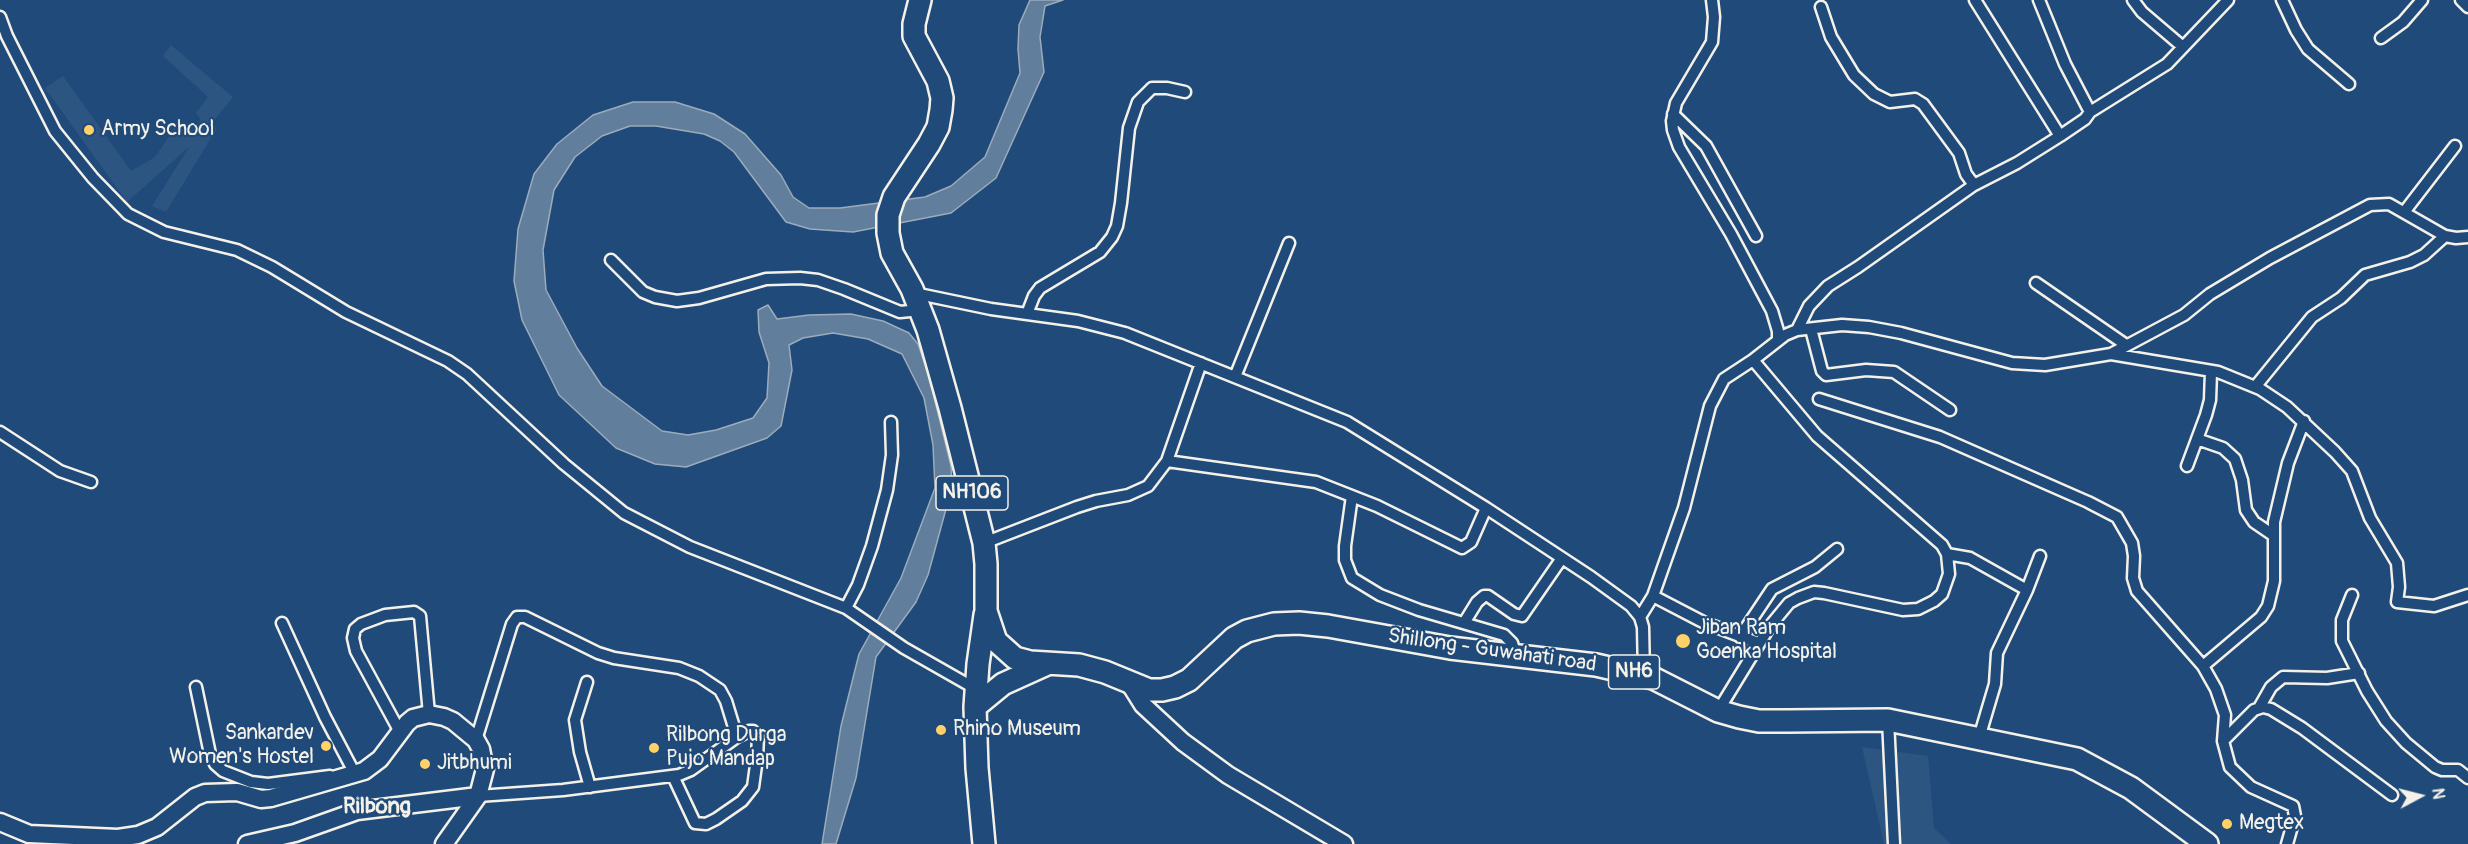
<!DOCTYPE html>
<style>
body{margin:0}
#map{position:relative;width:2468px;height:844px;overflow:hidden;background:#1f4a7a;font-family:Pangolin,sans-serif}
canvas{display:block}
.north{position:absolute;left:2390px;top:766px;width:60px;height:60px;-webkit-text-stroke:4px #1f4a7a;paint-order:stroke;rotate:83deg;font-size:16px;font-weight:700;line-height:24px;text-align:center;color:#f4f1e8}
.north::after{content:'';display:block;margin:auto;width:21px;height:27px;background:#f4f1e8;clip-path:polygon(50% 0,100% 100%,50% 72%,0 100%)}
</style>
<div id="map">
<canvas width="2468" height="844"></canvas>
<div class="north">N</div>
</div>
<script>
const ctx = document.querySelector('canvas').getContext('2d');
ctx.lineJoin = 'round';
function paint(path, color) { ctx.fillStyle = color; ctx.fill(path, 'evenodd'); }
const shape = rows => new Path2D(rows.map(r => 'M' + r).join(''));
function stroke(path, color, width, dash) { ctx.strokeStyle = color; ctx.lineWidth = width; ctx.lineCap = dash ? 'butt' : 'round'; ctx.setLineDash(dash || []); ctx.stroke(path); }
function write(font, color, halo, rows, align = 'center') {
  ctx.font = font + ' Pangolin,sans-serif'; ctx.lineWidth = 4.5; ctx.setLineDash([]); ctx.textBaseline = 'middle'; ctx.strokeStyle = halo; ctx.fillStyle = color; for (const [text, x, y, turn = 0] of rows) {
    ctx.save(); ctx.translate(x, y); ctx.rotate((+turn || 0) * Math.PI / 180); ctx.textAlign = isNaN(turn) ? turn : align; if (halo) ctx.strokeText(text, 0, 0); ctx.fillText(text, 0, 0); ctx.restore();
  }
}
const built = shape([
 [171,45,233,97,211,124,217,128,166,212,152,206,189,147,127,202,45,88,63,76,131,171,155,157,176,126,189,133,201,120,196,113,208,97,163,56],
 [1862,747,1928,756,1934,828,1951,844,1884,844]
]);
const water = shape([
 [1030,0,1063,0,1045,6,1040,37,1044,72,996,178,951,213,853,232,810,229,786,222,734,152,720,141,704,134,656,126,630,126,602,136,575,157,554,190,543,250,546,290,577,348,602,386,662,431,688,435,716,430,753,418,767,398,769,363,759,332,758,310,768,305,777,319,809,315,851,314,883,321,909,333,918,344,928,373,951,466,952,487,928,575,916,602,876,657,856,778,836,844,822,844,841,726,859,654,901,578,935,488,933,445,924,398,902,354,868,339,833,333,803,338,789,345,792,370,781,426,767,438,686,467,655,464,616,448,559,395,522,320,514,281,518,229,534,174,557,144,593,115,633,102,675,102,714,114,745,134,781,175,793,197,809,208,840,208,925,197,951,186,985,157,1020,73,1018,49,1019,25,1030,0]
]);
const street = shape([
 [1712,0,1714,17,1712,42,1676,103,1672,121,1673,130,1679,147,1731,234,1772,311,1778,331,1778,340],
 [1975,0,2060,136],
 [2039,0,2065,64,2090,112],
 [2133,0,2142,12,2183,47],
 [2282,0,2296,30,2308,49,2349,84],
 [2461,0,2468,7],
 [1821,7,1831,37,1854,75,1874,94,1890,102,1915,99,1923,104,1959,153,1966,174,1974,185],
 [0,17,7,36,55,131,93,178,128,214,164,232,237,250,272,267,346,312,448,361,467,374,564,464,624,513,690,547,846,608,904,648,976,689],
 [2381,38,2403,22,2422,0],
 [1673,114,1706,146,1756,236],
 [2405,211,2455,146],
 [611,260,643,292,655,297,677,301,699,298,766,279,800,278,818,280,844,289,900,312,920,310],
 [2036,283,2126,345],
 [914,293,991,309,1078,321,1125,333,1347,422,1486,508,1591,577,1631,606,1640,617,1643,627,1644,674],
 [1027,314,1034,296,1040,288,1100,252,1112,237,1117,226,1121,203,1129,128,1138,102,1152,88,1167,88,1185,92],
 [1811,329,1822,371,1826,375,1866,370,1894,372,1950,410],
 [1797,330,1809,306,1828,286,1858,267,1974,185,2017,163,2060,136,2085,119,2090,112,2167,64,2228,0],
 [2111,354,2184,315,2210,294,2270,258,2370,205,2389,204,2445,236,2456,238,2468,237],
 [1235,377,1289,243],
 [2255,387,2312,317,2341,298,2365,275,2410,262,2424,255,2445,236],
 [1819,399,1940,437,2088,502,2117,517,2132,543,2134,556,2133,578,2137,591,2203,666,2216,689,2225,715,2223,741,2230,767,2251,787,2293,806,2295,816,2287,844],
 [0,432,60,471,91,482],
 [2197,439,2223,448,2235,459,2242,480,2246,510,2254,522,2273,535],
 [1167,461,1316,482,1377,506,1462,548,1471,542,1486,508],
 [2187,466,2206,415,2210,400,2211,372],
 [1352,496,1345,546,1345,560,1352,578,1380,595,1419,610,1504,635,1512,643,1516,656],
 [984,543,1077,507,1096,501,1128,495,1148,486,1167,461,1201,363],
 [1947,554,1970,558,2027,590],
 [2352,595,2342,620,2342,641,2367,691,2386,721,2406,743,2435,767,2442,770,2458,770,2468,778],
 [1653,596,1703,622,1758,643],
 [846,608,858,585,872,546,887,490,892,455,891,422],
 [1640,617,1653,596,1684,508,1710,406,1724,379,1753,360],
 [282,623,325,717,355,774],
 [1464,623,1477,602,1484,596,1488,596,1514,614,1522,616,1562,558],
 [1740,637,1772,589,1815,567,1837,549],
 [2203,666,2261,617,2268,606,2274,581,2274,522,2288,463,2304,421],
 [587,682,575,720,580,752,590,787],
 [196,687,210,754,215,764,223,771,251,782,268,784,330,776],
 [2259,708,2271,687,2283,677,2327,678,2359,673],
 [1718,711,1770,626,1789,603,1798,598,1814,592,1824,593,1903,610,1918,609,1934,601,1942,594,1949,574,1947,554,1942,545,1817,436,1753,360,1785,335,1797,330,1842,325,1869,327,1901,333,2012,363,2045,365,2111,354,2218,372,2228,376,2260,389,2287,407,2335,452,2352,471,2370,518,2397,563,2399,587,2397,602,2434,606,2468,595],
 [1888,720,1894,844],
 [400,732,356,651,353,638,355,629,361,624,385,615,414,612,420,616,429,714],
 [1979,738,1995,684,1997,653,2027,590,2040,556],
 [476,740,512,624,517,617,525,617,598,653,614,658,679,668,699,676,720,690,726,701,737,737,749,731,753,731,758,736,757,758,753,787,742,801,716,819,706,824,695,823,673,776],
 [2223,741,2254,710,2263,707,2271,709,2302,728,2392,795],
 [478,796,563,790,679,775,691,770,737,737]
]);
const secondary = shape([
 [1128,681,1143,705,1183,742,1228,775,1344,844],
 [0,822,29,834,118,838,138,835,157,827,195,797,205,793,237,792,261,799,271,798,364,771,380,759,407,723,413,718,429,714,444,717,453,721,476,740,481,749,485,769,478,796],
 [247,844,295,833,357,811,478,796,444,844]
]);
const highway = shape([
 [920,0,914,24,914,36,938,81,942,98,941,110,938,127,929,144,894,197,888,215,888,233,892,253,912,289,928,330,950,408,984,543,986,564,986,611,996,641,1015,658,1030,662,1079,665,1105,672,1149,690,1162,690,1175,687,1189,680,1234,638,1247,631,1274,624,1299,623,1328,626,1450,648,1596,665,1653,678,1718,711,1739,717,1759,721,1788,721,1888,720,2077,759,2131,788,2207,844],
 [975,707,978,664,985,615],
 [984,844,977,768,975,707,1003,684,1045,665]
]);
const markers = [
 [89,130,6,"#ffd166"],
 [1683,641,8,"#ffd166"],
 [941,730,6,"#ffd166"],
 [326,746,6,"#ffd166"],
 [654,748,6,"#ffd166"],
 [425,764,6,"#ffd166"],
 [2227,824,6,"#ffd166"]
];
const shields = [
 [972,493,72],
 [1634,672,51]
];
const shieldNames = [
 ["NH106",972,493],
 ["NH6",1634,672]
];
const poiNames = [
 ["Army School",101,130],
 ["Jiban Ram",1696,629],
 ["Goenka Hospital",1696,653],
 ["Rhino Museum",953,730],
 ["Sankardev",314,734,"right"],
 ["Women's Hostel",314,758,"right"],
 ["Rilbong Durga",666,736],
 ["Pujo Mandap",666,760],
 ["Jitbhumi",437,764],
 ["Megtex",2239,824]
];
const streetNames = [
 ["Shillong - Guwahati road",1492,651,8]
];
const neighbourhoodNames = [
 ["Rilbong",377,807]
];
paint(built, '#2d5581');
paint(water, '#627e9d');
stroke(water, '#9cacbb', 1.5);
stroke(street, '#f4f1e8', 15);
stroke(secondary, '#f4f1e8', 21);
stroke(highway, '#f4f1e8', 26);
stroke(street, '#1f4a7a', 10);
stroke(secondary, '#1f4a7a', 16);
stroke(highway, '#1f4a7a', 21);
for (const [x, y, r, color] of markers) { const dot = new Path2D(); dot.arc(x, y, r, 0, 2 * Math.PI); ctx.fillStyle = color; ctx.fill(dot); stroke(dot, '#1f4a7a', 2); }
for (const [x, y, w] of shields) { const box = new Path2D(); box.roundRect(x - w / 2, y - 17, w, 34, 4.5); ctx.fillStyle = '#1f4a7a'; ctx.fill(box); stroke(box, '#f4f1e8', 1.5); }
write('bold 20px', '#f4f1e8', null, shieldNames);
write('21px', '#f4f1e8', '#1f4a7a', poiNames, 'left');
write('21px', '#f4f1e8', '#1f4a7a', streetNames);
write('bold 22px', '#f4f1e8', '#1f4a7a', neighbourhoodNames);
</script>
